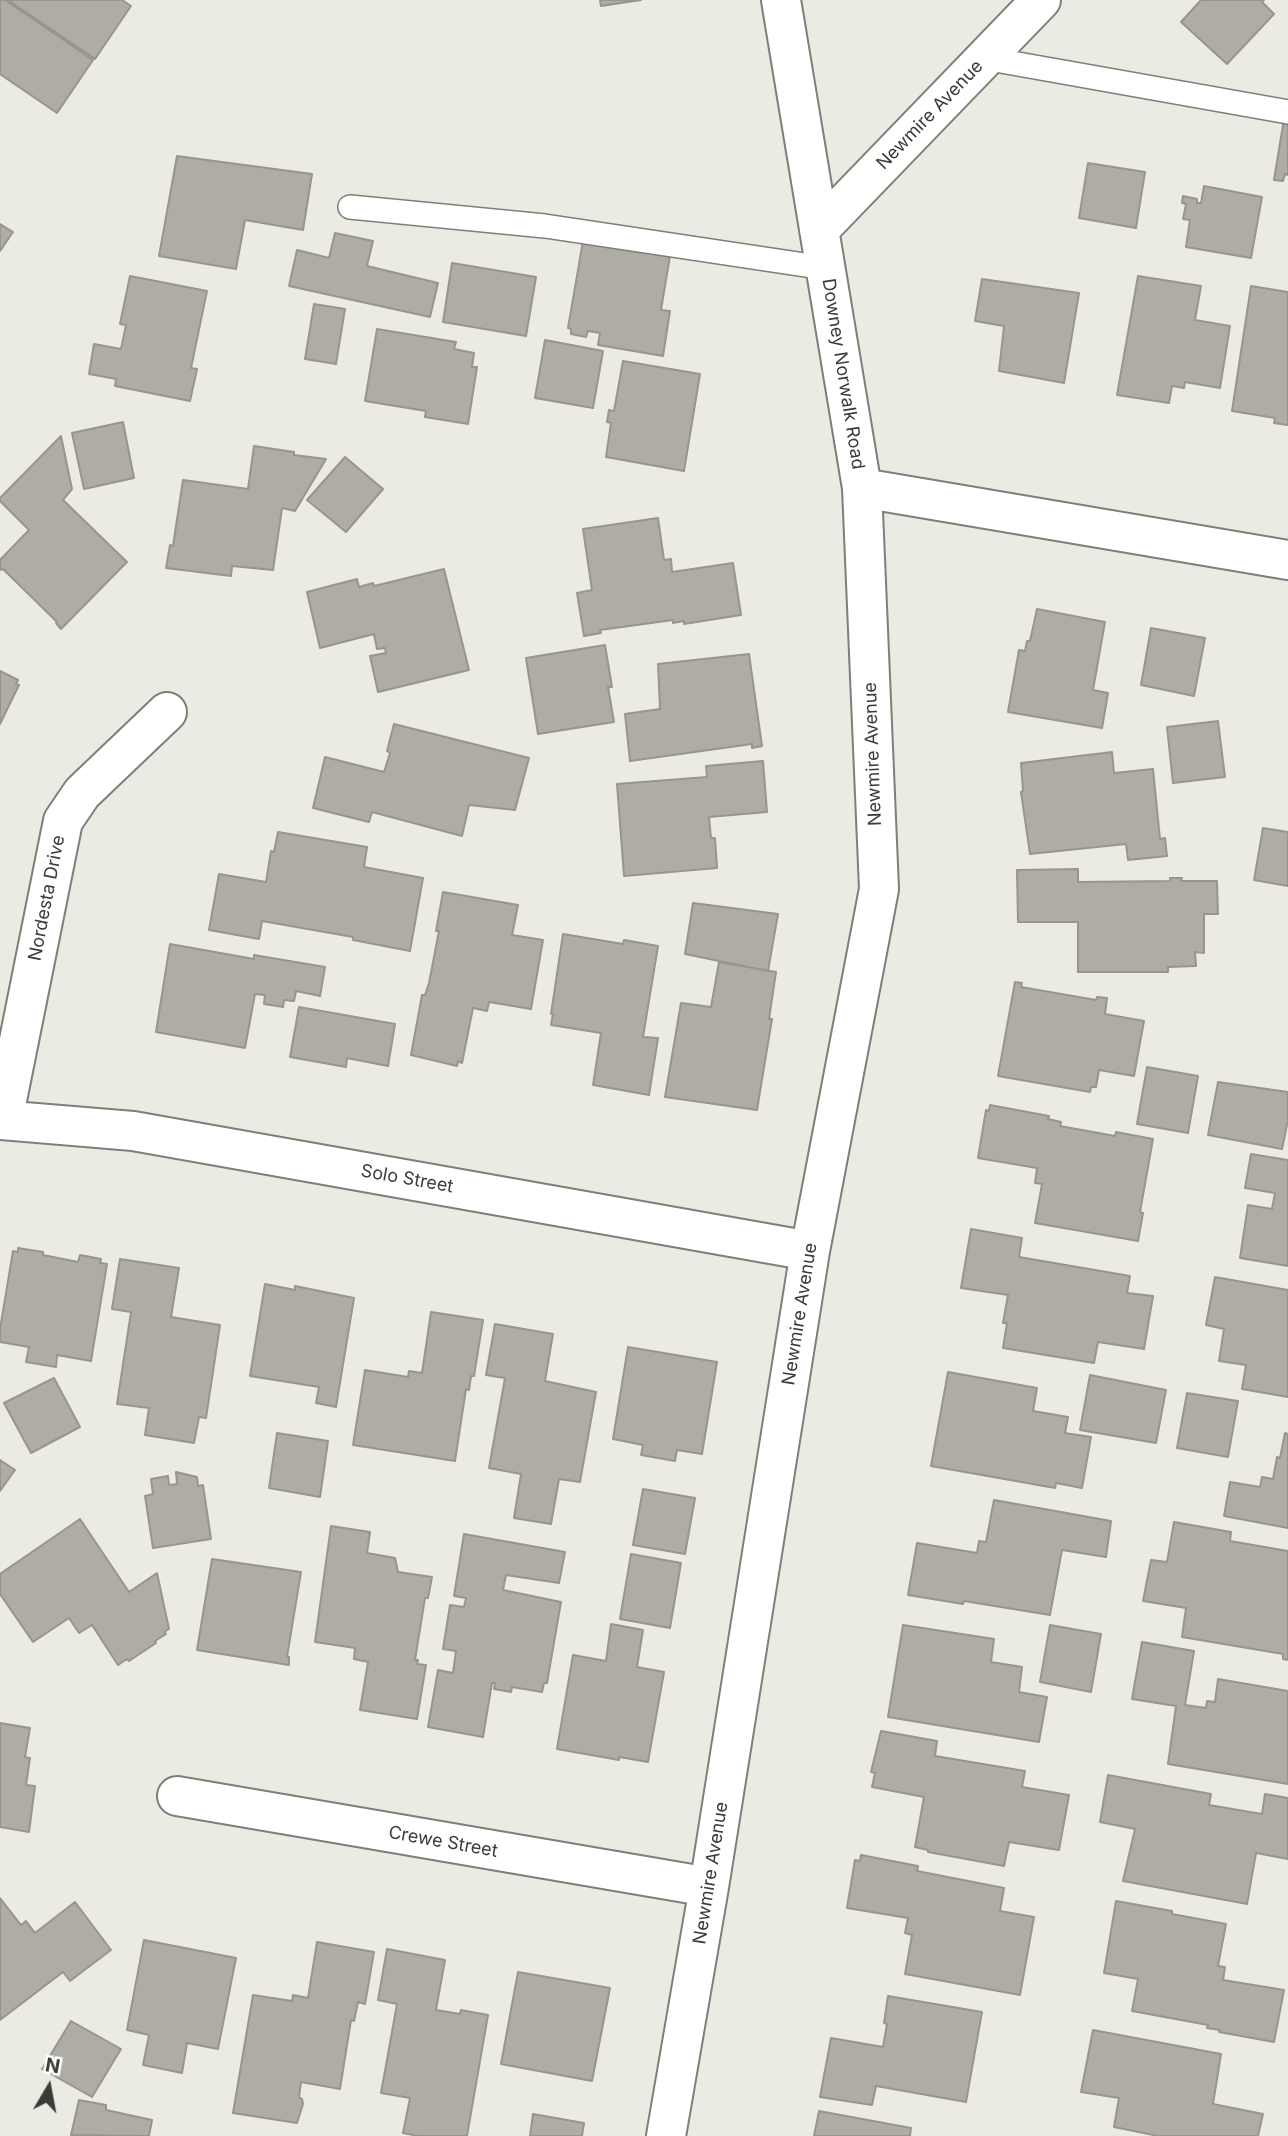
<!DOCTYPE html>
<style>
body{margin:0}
#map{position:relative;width:1288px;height:2136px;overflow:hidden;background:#ecebe3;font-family:Inter,sans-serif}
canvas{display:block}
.north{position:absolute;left:14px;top:2052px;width:70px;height:70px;-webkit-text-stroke:5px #fff;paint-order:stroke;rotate:10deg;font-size:19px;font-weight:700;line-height:28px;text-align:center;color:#3c3b38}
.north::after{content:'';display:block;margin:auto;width:24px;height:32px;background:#3c3b38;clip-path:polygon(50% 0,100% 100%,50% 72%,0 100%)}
</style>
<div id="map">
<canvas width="1288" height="2136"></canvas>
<div class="north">N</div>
</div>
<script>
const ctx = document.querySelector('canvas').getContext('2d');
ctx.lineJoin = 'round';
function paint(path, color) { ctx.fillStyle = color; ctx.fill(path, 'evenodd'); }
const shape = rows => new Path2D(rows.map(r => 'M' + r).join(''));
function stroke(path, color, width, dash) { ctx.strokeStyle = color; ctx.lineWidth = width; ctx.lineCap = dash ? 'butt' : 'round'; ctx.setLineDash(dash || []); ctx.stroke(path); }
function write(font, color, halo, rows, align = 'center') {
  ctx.font = font + ' Inter,sans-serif'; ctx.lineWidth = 7; ctx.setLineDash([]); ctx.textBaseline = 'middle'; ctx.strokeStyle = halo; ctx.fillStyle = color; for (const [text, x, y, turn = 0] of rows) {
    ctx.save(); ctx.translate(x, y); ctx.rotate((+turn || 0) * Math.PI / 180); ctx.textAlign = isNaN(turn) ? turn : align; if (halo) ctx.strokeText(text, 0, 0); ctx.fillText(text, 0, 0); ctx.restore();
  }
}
const building = shape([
 [0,0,5,0,93,60,57,113,0,74,0,0],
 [8,0,122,0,131,6,95,59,8,0],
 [600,0,641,0,601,6,600,0],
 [1201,0,1264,0,1262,2,1274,14,1227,64,1181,22,1201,0],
 [1284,119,1288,120,1288,175,1285,174,1283,181,1274,180,1284,119],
 [177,156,312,174,303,230,245,220,236,269,159,256,177,156],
 [1088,163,1145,172,1136,228,1079,218,1088,163],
 [1204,186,1262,197,1251,258,1186,247,1190,220,1183,219,1186,204,1182,203,1183,196,1197,199,1197,203,1201,203,1204,186],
 [0,224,13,232,0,251,0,224],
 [335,233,373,241,367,266,438,283,430,317,289,286,297,250,329,258,335,233],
 [583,241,670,256,661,310,670,311,663,356,598,345,600,333,588,331,586,337,571,334,571,329,568,328,583,241],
 [452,263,536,277,526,336,443,322,452,263],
 [130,276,207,291,191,368,197,369,190,401,115,386,116,379,89,374,94,344,121,349,126,325,120,324,130,276],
 [1138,276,1201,286,1195,320,1230,326,1220,388,1185,382,1184,388,1172,386,1169,403,1117,395,1138,276],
 [982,279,1079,293,1064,383,999,371,1004,326,975,321,982,279],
 [1251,286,1288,292,1288,425,1274,423,1275,418,1232,411,1251,286],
 [314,304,345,309,336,364,305,359,314,304],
 [377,329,456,342,454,349,474,353,472,367,477,367,468,424,425,417,426,411,365,401,377,329],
 [545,340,603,351,593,408,535,398,545,340],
 [623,361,700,374,684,471,606,457,611,423,607,422,609,410,614,411,623,361],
 [123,422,134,478,84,489,72,433,123,422],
 [61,436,72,489,63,500,127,562,61,629,56,623,57,622,3,569,0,570,0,560,29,530,0,501,0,498,61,436],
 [254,446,294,452,294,455,326,459,295,511,282,508,273,570,232,566,231,576,166,568,170,545,173,546,183,480,248,489,254,446],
 [345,457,383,489,346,532,307,500,345,457],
 [658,518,664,560,671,559,672,572,733,563,741,615,684,624,684,621,673,623,673,620,600,630,601,633,584,636,577,593,592,590,583,529,658,518],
 [444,569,469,670,378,692,370,656,386,653,385,648,377,649,374,634,320,648,307,592,357,579,359,587,373,583,374,586,444,569],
 [1037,609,1105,622,1093,690,1108,693,1102,728,1008,712,1019,650,1025,651,1027,641,1030,641,1037,609],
 [1151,628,1205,638,1194,696,1141,685,1151,628],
 [605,645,612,687,608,687,614,722,538,734,526,658,605,645],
 [749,654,762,746,752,748,752,744,630,761,625,714,660,709,658,664,749,654],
 [0,671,18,680,16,684,19,685,0,724,0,671],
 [1218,721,1225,777,1173,783,1167,727,1218,721],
 [394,724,529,758,515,810,469,805,462,836,372,812,369,822,313,808,325,757,384,772,390,753,387,751,394,724],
 [1112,752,1114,773,1153,769,1160,839,1165,838,1167,856,1128,860,1126,844,1030,854,1021,792,1023,791,1021,763,1112,752],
 [763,761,767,812,709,817,711,838,715,838,717,868,624,876,617,784,707,777,706,766,763,761],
 [1263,828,1288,832,1288,886,1254,880,1263,828],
 [278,832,367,847,364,867,423,878,410,951,353,940,353,937,262,921,259,939,209,930,219,874,266,882,271,851,274,852,278,832],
 [1078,869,1078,882,1170,881,1170,878,1182,878,1181,881,1217,881,1218,914,1204,914,1204,953,1195,952,1196,966,1168,967,1168,972,1078,972,1078,922,1018,922,1017,870,1078,869],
 [443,892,518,905,512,935,543,940,531,1009,489,1002,487,1011,473,1008,462,1063,458,1061,457,1066,411,1055,422,995,425,995,429,983,439,931,436,931,443,892],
 [693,903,778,914,768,971,685,954,693,903],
 [563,934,623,944,624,940,658,946,643,1037,658,1038,649,1095,593,1085,601,1033,551,1025,553,1014,551,1014,563,934],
 [170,944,254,959,254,955,325,967,320,996,296,991,294,1001,284,1000,283,1007,264,1004,265,995,255,994,245,1048,156,1032,170,944],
 [719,962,776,972,769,1019,772,1019,757,1110,665,1097,681,1003,711,1007,719,962],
 [1015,982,1022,983,1021,987,1096,1000,1097,997,1107,998,1105,1014,1144,1021,1134,1076,1099,1070,1096,1087,1091,1087,1090,1092,998,1076,1015,982],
 [299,1007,395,1024,388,1066,347,1058,346,1067,290,1057,299,1007],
 [1147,1067,1198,1076,1188,1133,1137,1124,1147,1067],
 [1218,1082,1288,1092,1288,1120,1282,1149,1208,1135,1218,1082],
 [990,1105,1049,1116,1048,1119,1061,1122,1060,1126,1115,1136,1116,1132,1153,1139,1140,1212,1143,1213,1138,1241,1035,1223,1042,1184,1035,1183,1037,1168,978,1158,986,1110,989,1111,990,1105],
 [1251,1154,1288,1160,1288,1266,1240,1258,1248,1205,1272,1209,1275,1193,1245,1188,1251,1154],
 [971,1229,1022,1238,1019,1257,1130,1276,1127,1293,1153,1296,1144,1349,1098,1342,1094,1363,1003,1348,1007,1323,1003,1323,1008,1295,961,1288,971,1229],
 [18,1248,43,1252,43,1255,78,1262,80,1255,101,1259,100,1263,107,1264,91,1361,57,1355,56,1367,26,1362,29,1347,0,1342,0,1329,13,1251,18,1252,18,1248],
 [120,1259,179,1268,171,1317,220,1325,206,1418,199,1417,194,1443,145,1435,149,1408,117,1404,131,1312,112,1309,120,1259],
 [1215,1277,1288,1290,1288,1397,1242,1389,1246,1365,1219,1361,1224,1329,1206,1325,1215,1277],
 [265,1284,295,1290,295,1286,354,1298,336,1407,316,1403,319,1387,250,1376,265,1284],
 [431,1312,483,1320,474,1376,471,1376,469,1390,466,1389,455,1461,353,1445,365,1370,408,1377,409,1371,422,1373,431,1312],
 [495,1324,553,1334,545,1381,596,1392,580,1482,559,1479,551,1524,514,1518,521,1474,489,1468,505,1378,486,1375,495,1324],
 [628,1347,717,1362,702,1454,677,1450,675,1461,641,1455,643,1445,613,1439,628,1347],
 [948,1372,1037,1388,1033,1411,1068,1417,1065,1433,1091,1437,1082,1488,1056,1483,1055,1488,931,1466,948,1372],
 [1090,1375,1166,1390,1156,1443,1080,1430,1090,1375],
 [54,1378,80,1427,31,1453,4,1403,54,1378],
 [1187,1393,1238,1401,1228,1457,1177,1448,1187,1393],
 [277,1433,328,1441,320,1497,269,1488,277,1433],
 [1285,1433,1288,1434,1288,1528,1224,1516,1230,1482,1260,1487,1262,1477,1273,1479,1277,1457,1280,1458,1285,1433],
 [0,1460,15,1470,0,1491,0,1460],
 [176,1472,197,1477,198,1486,203,1485,211,1539,153,1548,145,1496,153,1494,151,1479,168,1476,169,1485,177,1484,176,1472],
 [643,1489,695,1498,685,1554,633,1545,643,1489],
 [994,1500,1111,1521,1106,1557,1062,1550,1050,1615,964,1601,963,1604,908,1595,917,1543,977,1553,979,1541,986,1542,994,1500],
 [80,1519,129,1592,157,1573,169,1629,164,1632,166,1634,155,1641,156,1643,129,1661,127,1659,118,1665,92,1625,79,1633,69,1618,33,1642,0,1594,0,1574,80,1519],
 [1174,1522,1231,1532,1230,1541,1288,1551,1288,1660,1283,1659,1283,1654,1182,1637,1186,1608,1143,1601,1151,1560,1167,1562,1174,1522],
 [331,1526,370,1532,367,1553,395,1558,398,1572,432,1577,428,1598,425,1598,415,1660,418,1660,417,1664,426,1665,417,1719,360,1710,368,1662,354,1659,355,1648,315,1642,331,1526],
 [464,1534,565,1552,559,1583,506,1575,503,1590,561,1602,547,1683,544,1683,542,1692,512,1687,511,1692,494,1689,495,1683,492,1683,483,1737,428,1727,438,1670,453,1673,456,1651,443,1649,450,1605,464,1607,466,1598,454,1596,464,1534],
 [631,1554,681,1563,670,1628,620,1619,631,1554],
 [212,1559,301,1572,287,1657,289,1657,289,1665,197,1650,212,1559],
 [611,1624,643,1630,637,1667,664,1672,648,1762,619,1757,619,1760,557,1749,573,1655,606,1661,611,1624],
 [903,1625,994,1639,991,1662,1022,1667,1019,1692,1047,1697,1039,1742,888,1717,903,1625],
 [1050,1625,1101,1634,1091,1692,1040,1682,1050,1625],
 [1142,1642,1194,1651,1185,1705,1206,1708,1207,1701,1215,1702,1218,1679,1288,1691,1288,1784,1168,1764,1176,1706,1132,1699,1142,1642],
 [0,1723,30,1728,25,1757,30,1758,26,1785,35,1786,29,1832,0,1827,0,1723],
 [881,1731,937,1741,935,1756,1025,1771,1022,1787,1069,1795,1059,1850,1009,1842,1004,1866,928,1852,928,1850,915,1847,924,1797,872,1787,875,1773,871,1772,881,1731],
 [1108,1775,1211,1794,1209,1805,1262,1814,1265,1794,1288,1798,1288,1859,1256,1853,1247,1904,1123,1881,1135,1829,1100,1822,1108,1775],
 [861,1855,918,1866,917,1871,1004,1888,1000,1911,1034,1917,1020,1995,905,1974,912,1935,905,1933,908,1918,847,1908,855,1860,860,1861,861,1855],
 [0,1898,21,1925,26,1921,35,1933,75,1902,111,1950,70,1981,63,1972,0,2020,0,1898],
 [1116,1901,1172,1911,1172,1914,1226,1924,1218,1966,1225,1967,1223,1980,1284,1990,1274,2042,1219,2032,1220,2030,1207,2028,1208,2025,1132,2011,1138,1979,1104,1973,1116,1901],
 [144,1940,236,1958,218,2049,187,2043,182,2073,143,2065,149,2035,127,2030,144,1940],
 [317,1942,374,1952,365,2004,358,2002,354,2021,351,2020,340,2089,301,2082,299,2097,302,2099,303,2104,297,2123,233,2113,253,1995,292,2001,293,1995,308,1998,317,1942],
 [387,1949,445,1960,436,2010,460,2014,461,2010,488,2015,467,2136,418,2136,403,2133,410,2098,381,2093,397,2004,378,2000,387,1949],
 [518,1972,610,1988,592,2081,501,2064,518,1972],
 [888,1996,982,2012,966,2102,876,2086,872,2105,820,2097,831,2038,883,2047,887,2024,884,2023,888,1996],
 [71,2021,121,2049,92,2097,42,2069,71,2021],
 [1093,2030,1221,2054,1213,2104,1263,2114,1258,2136,1158,2136,1114,2127,1119,2098,1081,2092,1093,2030],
 [79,2100,106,2105,106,2110,152,2120,149,2136,71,2135,79,2100],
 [819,2111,911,2128,910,2136,814,2136,819,2111],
 [533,2114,584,2123,582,2136,530,2136,533,2114]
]);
const service = shape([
 [984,58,1288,112],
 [350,207,545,226,825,268]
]);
const minor = shape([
 [819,230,1041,0],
 [862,488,1288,560],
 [0,1120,133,1131,810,1251],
 [3,1120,63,821,82,793,167,712],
 [177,1796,709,1887],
 [666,2136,709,1887,810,1251,879,889,862,488,781,0]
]);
const streetNames = [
 ["Newmire Avenue",930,115,-46],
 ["Downey Norwalk Road",843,374,81],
 ["Newmire Avenue",873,754,-92],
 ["Nordesta Drive",47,898,-79],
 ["Solo Street",407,1179,10],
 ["Newmire Avenue",800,1314,-81],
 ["Crewe Street",443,1842,10],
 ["Newmire Avenue",711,1873,-81]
];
paint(building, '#aeaca5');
stroke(building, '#97958f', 2);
stroke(service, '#807e78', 26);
stroke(minor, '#807e78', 42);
stroke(service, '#fff', 23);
stroke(minor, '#fff', 38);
write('18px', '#3c3b38', '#fff', streetNames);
</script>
